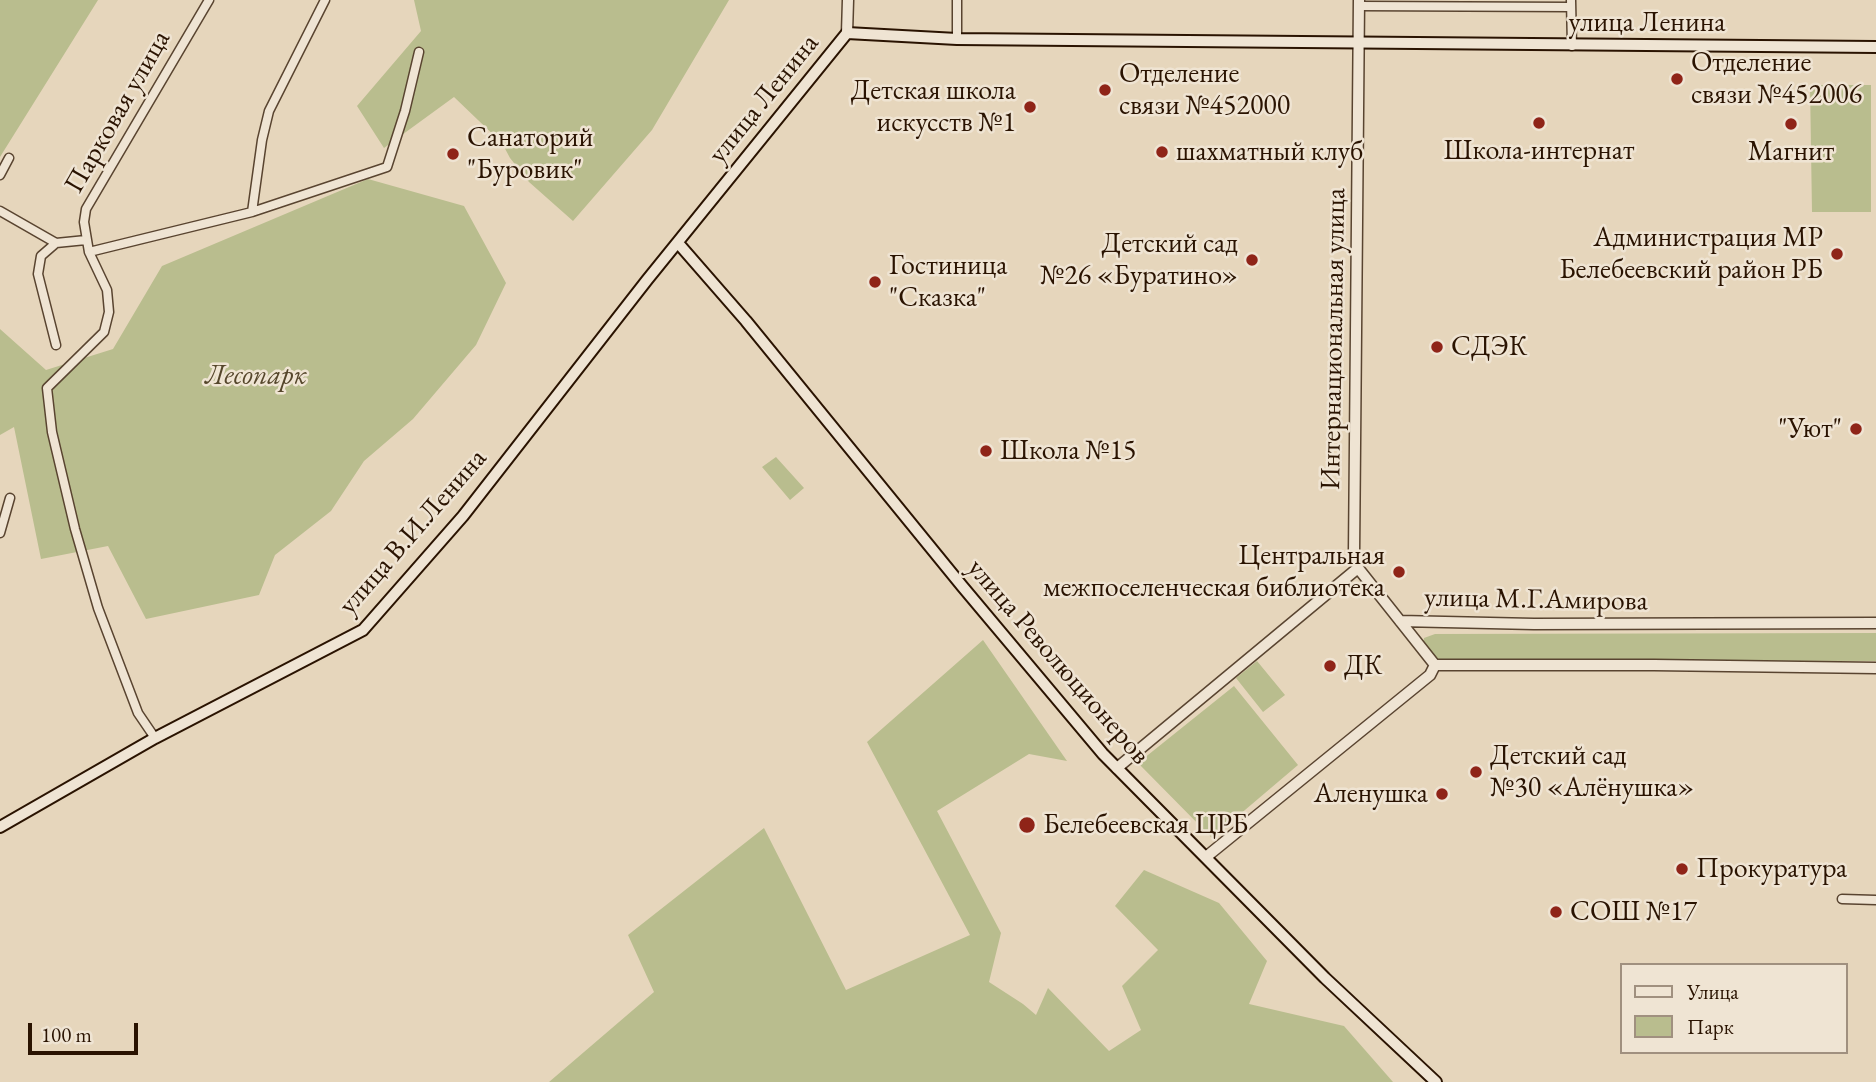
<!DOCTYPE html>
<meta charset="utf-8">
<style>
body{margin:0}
#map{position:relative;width:1876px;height:1082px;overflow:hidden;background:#e6d6bc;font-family:"EB Garamond",serif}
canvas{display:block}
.legend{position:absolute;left:1620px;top:963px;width:228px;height:91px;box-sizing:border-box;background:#efe4d3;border:2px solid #a0907f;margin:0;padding:9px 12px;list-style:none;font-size:21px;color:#2a1301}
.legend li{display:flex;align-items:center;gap:14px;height:35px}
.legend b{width:35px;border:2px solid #a0907f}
.scale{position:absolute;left:28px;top:1023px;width:110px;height:32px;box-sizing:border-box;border:4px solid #2a1301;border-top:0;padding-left:9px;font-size:21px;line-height:24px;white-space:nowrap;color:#2a1301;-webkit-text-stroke:5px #efe4d3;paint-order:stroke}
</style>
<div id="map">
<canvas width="1876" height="1082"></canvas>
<ul class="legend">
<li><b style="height:9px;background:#efe4d3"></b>Улица</li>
<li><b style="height:19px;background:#b9bd8e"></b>Парк</li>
</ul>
<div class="scale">100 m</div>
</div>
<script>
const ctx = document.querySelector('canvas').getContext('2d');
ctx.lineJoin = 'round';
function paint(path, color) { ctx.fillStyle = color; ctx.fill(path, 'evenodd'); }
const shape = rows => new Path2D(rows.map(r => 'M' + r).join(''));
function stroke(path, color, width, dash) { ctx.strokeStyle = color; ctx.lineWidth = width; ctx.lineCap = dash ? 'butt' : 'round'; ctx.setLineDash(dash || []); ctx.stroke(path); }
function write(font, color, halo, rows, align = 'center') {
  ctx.font = font + ' "EB Garamond",serif'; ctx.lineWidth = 5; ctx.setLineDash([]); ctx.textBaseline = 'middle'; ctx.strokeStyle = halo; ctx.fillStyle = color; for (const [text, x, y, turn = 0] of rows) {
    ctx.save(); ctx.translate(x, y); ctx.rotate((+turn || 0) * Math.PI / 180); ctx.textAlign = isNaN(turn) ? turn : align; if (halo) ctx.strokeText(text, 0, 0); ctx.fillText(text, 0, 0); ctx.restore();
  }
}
const green = shape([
 [0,0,98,0,0,157],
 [414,0,729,0,652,130,573,221,529,182,510,158,502,143,454,97,384,148,357,106,421,31],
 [1810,85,1871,85,1871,212,1812,212],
 [368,179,464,206,506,283,476,345,413,419,364,461,331,511,275,555,259,595,146,619,108,546,41,559,14,427,0,435,0,329,46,370,113,349,162,266],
 [776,457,804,488,790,500,762,467],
 [1876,633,1876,661,1434,660,1423,650,1424,638,1435,634],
 [983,640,1067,761,1029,754,937,811,1001,933,989,982,1023,1004,1036,1015,1048,988,1109,1051,1141,1030,1122,986,1158,950,1115,906,1144,870,1219,903,1267,961,1249,1004,1344,1026,1393,1082,549,1082,654,992,628,935,764,828,846,990,970,935,867,742],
 [1257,661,1285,695,1263,712,1236,678],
 [1234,686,1298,765,1212,838,1138,763]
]);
const minor = shape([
 [1571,0,1572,46],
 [1359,6,1571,7],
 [957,39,957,0],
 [0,175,9,158],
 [0,211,56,243],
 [252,212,262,140,269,111,325,0],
 [89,252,84,222,86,209,209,0],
 [56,345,38,274,41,256,56,243,86,240],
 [0,533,10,498],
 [155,738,138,713,98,608,75,529,52,432,47,388,104,332,109,312,107,290,89,252,252,212,387,167,405,111,419,52],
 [1842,899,1876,900]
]);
const tertiary = shape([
 [1359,0,1354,554,1358,568,1435,665],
 [847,33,848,0],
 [1400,621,1534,624,1876,623],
 [1435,665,1654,665,1876,668],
 [1117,768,1358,568],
 [1206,857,1430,675,1435,665]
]);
const secondary = shape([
 [678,243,746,321,962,586,1103,754,1325,978,1436,1082],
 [0,827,155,738,363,630,463,516,647,280,847,33,957,39,1876,47]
]);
const markers = [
 [1677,79,7,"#8f2418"],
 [1105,90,7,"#8f2418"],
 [1030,107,7,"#8f2418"],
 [1539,123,7,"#8f2418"],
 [1791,124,7,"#8f2418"],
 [1162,152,7,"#8f2418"],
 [453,154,7,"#8f2418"],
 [1837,254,7,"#8f2418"],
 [1252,260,7,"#8f2418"],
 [875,282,7,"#8f2418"],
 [1437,347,7,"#8f2418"],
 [1856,429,7,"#8f2418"],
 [986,451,7,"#8f2418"],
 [1399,572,7,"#8f2418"],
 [1330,666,7,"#8f2418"],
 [1476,772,7,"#8f2418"],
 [1442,794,7,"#8f2418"],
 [1027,825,9,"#8f2418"],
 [1682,869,7,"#8f2418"],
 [1556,912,7,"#8f2418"]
];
const streetNames = [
 ["улица Ленина",1647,23],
 ["улица Ленина",764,99,-51],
 ["Парковая улица",118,112,-60],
 ["Интернациональная улица",1334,339,-89],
 ["улица В.И.Ленина",413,532,-49],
 ["улица М.Г.Амирова",1536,600,1],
 ["улица Революционеров",1058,662,49]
];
const poiNames = [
 ["Отделение",1691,63],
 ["связи №452006",1691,95],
 ["Отделение",1119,74],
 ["связи №452000",1119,106],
 ["Детская школа",1016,91,"right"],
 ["искусств №1",1016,123,"right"],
 ["Санаторий",467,138],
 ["\"Буровик\"",467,170],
 ["Школа-интернат",1539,151,"center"],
 ["шахматный клуб",1176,152],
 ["Магнит",1791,152,"center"],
 ["Администрация МР",1823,238,"right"],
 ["Белебеевский район РБ",1823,270,"right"],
 ["Детский сад",1238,244,"right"],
 ["№26 «Буратино»",1238,276,"right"],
 ["Гостиница",889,266],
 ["\"Сказка\"",889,298],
 ["СДЭК",1451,347],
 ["\"Уют\"",1842,429,"right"],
 ["Школа №15",1000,451],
 ["Центральная",1385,556,"right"],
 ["межпоселенческая библиотека",1385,588,"right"],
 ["ДК",1344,666],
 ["Детский сад",1490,756],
 ["№30 «Алёнушка»",1490,788],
 ["Аленушка",1428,794,"right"],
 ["Белебеевская ЦРБ",1043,825],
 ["Прокуратура",1696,869],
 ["СОШ №17",1570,912]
];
const parkNames = [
 ["Лесопарк",256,376]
];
paint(green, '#b9bd8e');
stroke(minor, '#594430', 11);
stroke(tertiary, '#594430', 13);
stroke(secondary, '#2a1301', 14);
stroke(minor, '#efe4d3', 8);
stroke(tertiary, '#efe4d3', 10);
stroke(secondary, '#efe4d3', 10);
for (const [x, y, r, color] of markers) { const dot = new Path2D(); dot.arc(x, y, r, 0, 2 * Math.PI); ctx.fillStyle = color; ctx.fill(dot); stroke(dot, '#efe4d3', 2.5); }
write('28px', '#2a1301', '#efe4d3', streetNames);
write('28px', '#2a1301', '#efe4d3', poiNames, 'left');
write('italic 28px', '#55462b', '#efe4d3', parkNames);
</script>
